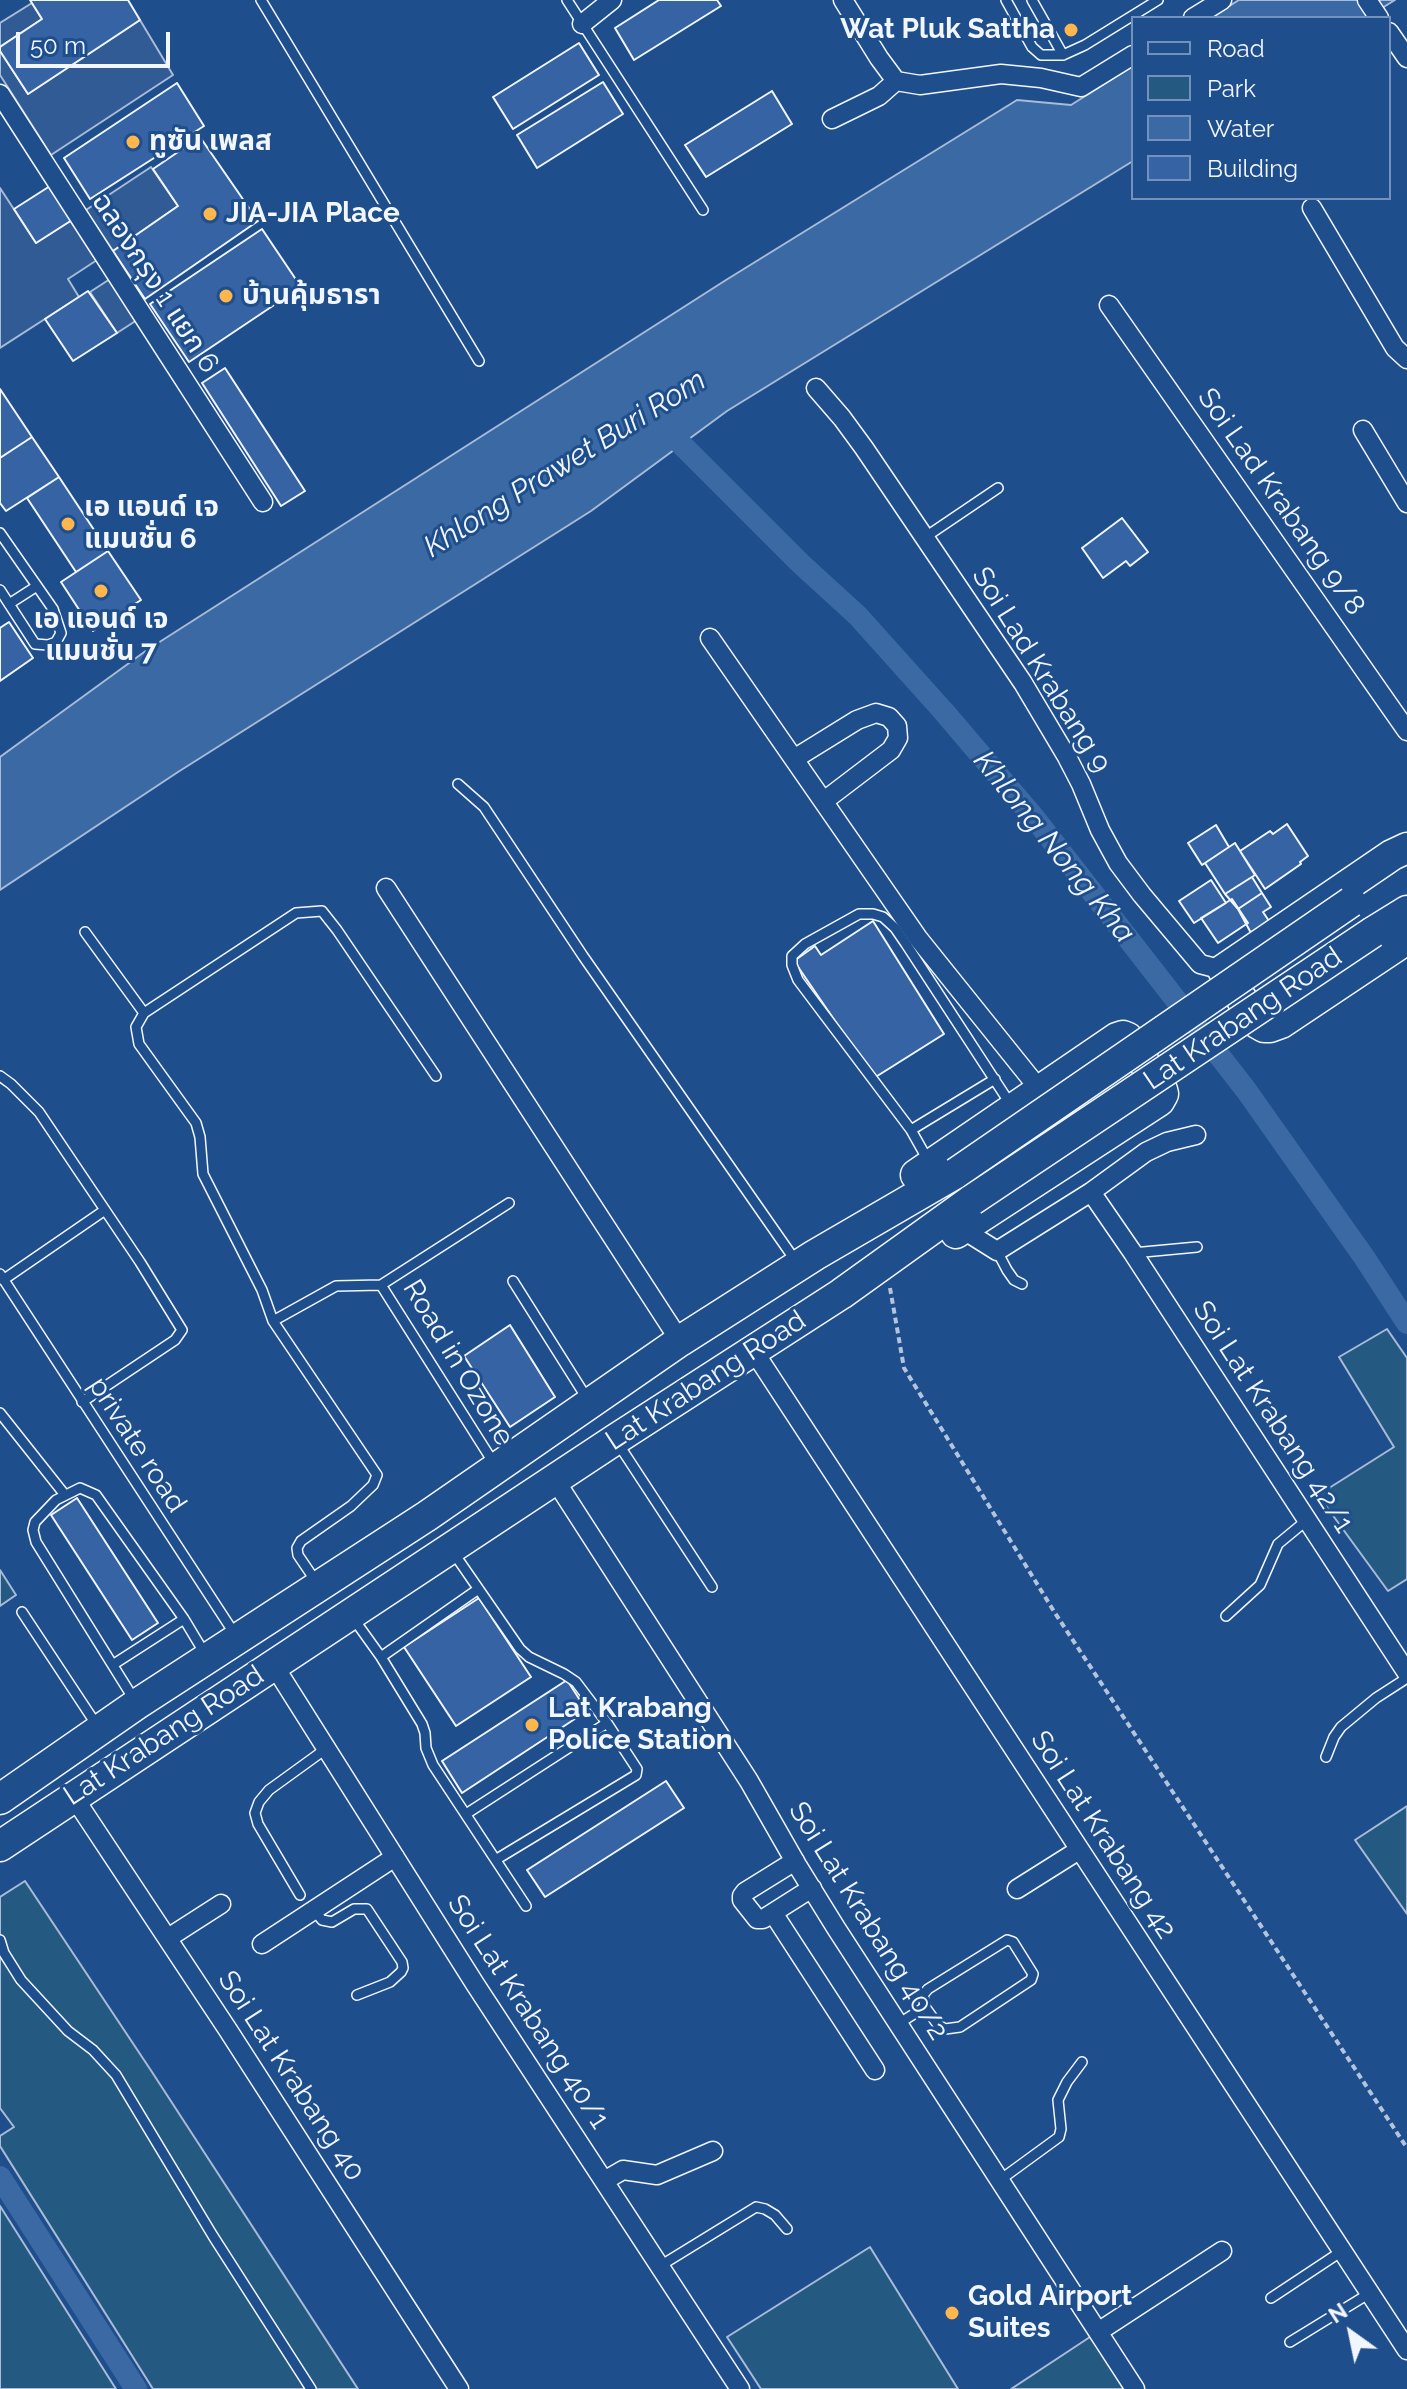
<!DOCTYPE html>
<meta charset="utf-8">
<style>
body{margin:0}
#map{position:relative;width:1407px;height:2389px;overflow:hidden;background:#1f4e8c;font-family:Raleway,sans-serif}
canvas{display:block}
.legend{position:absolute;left:1131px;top:16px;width:260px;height:184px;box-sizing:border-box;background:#1f4e8c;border:2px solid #7391ba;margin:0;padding:10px 14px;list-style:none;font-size:24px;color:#f2f6ff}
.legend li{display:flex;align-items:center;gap:16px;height:40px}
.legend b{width:40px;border:2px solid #7391ba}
.north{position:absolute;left:1311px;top:2293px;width:80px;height:80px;-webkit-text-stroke:6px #1f4e8c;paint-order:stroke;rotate:327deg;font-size:22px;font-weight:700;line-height:32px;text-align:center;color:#f2f6ff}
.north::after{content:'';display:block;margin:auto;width:28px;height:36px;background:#f2f6ff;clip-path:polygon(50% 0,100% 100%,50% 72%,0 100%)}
.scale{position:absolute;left:16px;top:32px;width:154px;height:36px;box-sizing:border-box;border:4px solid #f2f6ff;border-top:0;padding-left:10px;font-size:24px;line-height:28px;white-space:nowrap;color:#f2f6ff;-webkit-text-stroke:6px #1f4e8c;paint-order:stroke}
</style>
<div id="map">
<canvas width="1407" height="2389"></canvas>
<ul class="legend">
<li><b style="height:10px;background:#1f4e8c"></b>Road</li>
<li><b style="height:22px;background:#245a82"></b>Park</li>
<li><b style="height:22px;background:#3b69a3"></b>Water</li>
<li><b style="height:22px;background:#3563a3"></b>Building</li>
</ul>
<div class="north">N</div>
<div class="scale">50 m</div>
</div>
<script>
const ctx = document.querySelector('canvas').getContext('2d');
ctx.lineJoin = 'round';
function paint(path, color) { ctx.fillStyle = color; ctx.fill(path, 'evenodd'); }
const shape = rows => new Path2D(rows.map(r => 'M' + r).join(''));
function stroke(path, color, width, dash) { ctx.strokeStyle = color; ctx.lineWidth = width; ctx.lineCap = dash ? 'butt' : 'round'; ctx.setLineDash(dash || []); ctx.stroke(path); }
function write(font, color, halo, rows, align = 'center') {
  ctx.font = font + ' Raleway,"Noto Sans Thai",sans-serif'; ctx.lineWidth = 6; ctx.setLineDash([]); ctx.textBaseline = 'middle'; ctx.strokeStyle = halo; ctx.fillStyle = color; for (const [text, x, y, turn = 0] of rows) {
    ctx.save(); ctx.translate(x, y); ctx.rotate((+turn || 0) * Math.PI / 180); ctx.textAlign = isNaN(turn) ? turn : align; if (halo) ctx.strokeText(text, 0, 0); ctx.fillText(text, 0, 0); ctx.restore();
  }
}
const green = shape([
 [1387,1329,1407,1358,1407,1579,1388,1591,1318,1495,1394,1447,1339,1357,1387,1329],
 [0,1570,16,1595,0,1606,0,1570],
 [1407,1806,1407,1914,1355,1840,1407,1806],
 [25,1881,152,2072,358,2389,153,2389,0,2146,0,2136,14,2127,0,2108,0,1897,25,1881],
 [0,2206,116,2389,0,2389,0,2206],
 [870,2247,958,2389,761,2389,727,2337,870,2247],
 [1093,2335,1129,2389,1011,2389,1093,2335]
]);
const parking = shape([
 [32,3,42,19,0,47,0,23,32,3],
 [140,20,173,75,51,155,0,75,0,51,28,94,140,20],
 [151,167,178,206,113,251,86,210,151,167],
 [0,188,36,243,72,220,97,260,68,279,79,297,0,348,0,188],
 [110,279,137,320,117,333,90,292,110,279]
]);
const water = shape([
 [1239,0,1395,0,1366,18,1210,18,1239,0],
 [1133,66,1133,161,727,411,591,511,178,772,0,890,0,757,37,730,147,650,726,280,1017,100,1071,105,1133,66]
]);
const canal = shape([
 [663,426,800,563,858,616,945,713,1036,820,1246,1090,1364,1257,1407,1323],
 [0,2177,136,2389]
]);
const building = shape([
 [30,0,128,0,140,20,28,94,0,51,0,47,42,19,30,0],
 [659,0,717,0,721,6,634,60,615,28,659,0],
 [579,43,599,75,513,129,493,97,579,43],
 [603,82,623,114,537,168,517,135,603,82],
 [177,83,204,126,90,199,64,158,177,83],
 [772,91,792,124,706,177,685,145,772,91],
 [200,137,258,221,145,299,113,251,178,206,153,169,200,137],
 [50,186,72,220,36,243,14,209,50,186],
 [262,229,301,287,189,362,150,304,262,229],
 [88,291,117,333,73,361,45,319,88,291],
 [225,368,305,491,281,506,202,383,225,368],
 [0,389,32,437,0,458,0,389],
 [32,437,59,477,6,511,0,503,0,458,32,437],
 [59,477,108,551,76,572,27,498,59,477],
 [1122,518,1148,552,1130,566,1126,561,1103,578,1082,548,1122,518],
 [108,551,141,600,93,631,61,582,108,551],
 [9,622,33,658,0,681,0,628,9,622],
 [1287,824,1308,856,1300,862,1301,864,1265,889,1240,851,1270,831,1273,834,1287,824],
 [1216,825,1229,847,1202,865,1188,843,1216,825],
 [1235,843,1255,875,1225,894,1205,863,1235,843],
 [1252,877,1262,893,1238,909,1225,894,1252,877],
 [1211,880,1226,903,1194,923,1179,901,1211,880],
 [1262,893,1271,907,1263,912,1269,921,1251,933,1238,909,1262,893],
 [1232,899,1248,923,1218,943,1201,918,1232,899],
 [873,921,944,1034,874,1078,794,961,815,946,821,955,873,921],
 [510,1325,555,1397,510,1427,464,1356,510,1325],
 [77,1498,158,1623,132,1640,51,1515,77,1498],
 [479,1598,531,1677,456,1726,404,1647,479,1598],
 [567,1680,587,1711,462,1793,442,1761,567,1680],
 [666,1781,684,1808,545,1897,527,1870,666,1781]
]);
const path = shape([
 [890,1288,904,1368,1055,1613,1407,2148]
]);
const service = shape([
 [261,0,479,361],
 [567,0,703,210],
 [1006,0,1032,47,1041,55,1063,55,1085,45,1158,0],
 [1032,0,1063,55],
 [0,533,53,609,61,633,56,642,48,645,35,644,0,590],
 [924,538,998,488],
 [9,604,37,586],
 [458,784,484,807,583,956,795,1260],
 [85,932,144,1013],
 [0,1076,11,1084,39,1112,140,1262,182,1330,175,1340,82,1402],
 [911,1130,995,1079],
 [929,1162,911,1130,798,980,792,965,792,956,805,944,859,914,873,914,883,917,895,928,906,944,1011,1105],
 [997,1251,1007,1270,1014,1280,1022,1284],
 [1133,1253,1197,1247],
 [0,1274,236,1636],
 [3,1280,105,1210],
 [513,1281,588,1400],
 [273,1321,336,1286,381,1285],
 [0,1413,65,1495],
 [617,1442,712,1587],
 [495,1465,381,1285,509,1203],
 [453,1552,520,1649,529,1657,564,1674,576,1682,607,1723,637,1769,636,1775,497,1859],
 [317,1583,298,1555,297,1548,301,1541,351,1506,373,1485,377,1475,273,1321,262,1290,203,1174,200,1137,196,1123,139,1044,136,1027,144,1013,296,913,322,911,337,930,436,1076],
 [22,1612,98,1727],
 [1226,1616,1260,1585,1278,1544,1307,1520],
 [353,1618,381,1657,422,1724,425,1733,426,1748,433,1765,526,1906],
 [381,1657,477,1590],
 [114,1664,184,1619],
 [135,1701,36,1542,33,1530,35,1522,56,1500,80,1488,96,1495,184,1619,205,1654],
 [1326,1757,1334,1737,1341,1727,1376,1698,1407,1678],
 [466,1814,607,1723],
 [300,1895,258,1824,255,1813,259,1802,269,1790,327,1748],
 [314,1910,322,1920,332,1922,354,1909,367,1909,402,1962,403,1968,401,1972,390,1982,357,1995],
 [0,1940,4,1953,21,1980,68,2031,93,2050,116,2075,213,2236,311,2389],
 [898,2024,925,2007,923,1995,928,1989,1007,1940,1013,1942,1033,1974,1031,1980,960,2027,945,2029,938,2025,925,2007],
 [1000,2180,1059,2137,1061,2129,1058,2100,1067,2082,1082,2062],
 [660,2266,756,2207,765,2209,775,2215,787,2229],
 [1271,2298,1342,2251],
 [1290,2342,1370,2293]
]);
const minor = shape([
 [843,0,879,58,896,81],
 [1367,0,1379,18],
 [1193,18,1222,0],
 [582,24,612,0],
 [1389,32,1407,58],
 [896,81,920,85,1001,74,1041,78,1081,87,1133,55],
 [0,94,263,502],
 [832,119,879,96,896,81],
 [1312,208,1395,348,1407,359],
 [1109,305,1407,731],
 [816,388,842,418,864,448,1023,683,1067,757,1081,784,1100,830,1118,863,1142,895,1200,964,1223,970],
 [1363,430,1407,503],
 [710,638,918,938,1040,1090],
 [794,759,857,720,876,713,889,717,897,726,898,738,891,750,824,801],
 [386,888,680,1341],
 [1091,1192,1133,1253,1407,1673],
 [962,1229,997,1251,1091,1192,1146,1152,1167,1142,1196,1135],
 [753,1350,1407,2350],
 [555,1480,749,1781,797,1865,836,1928,1135,2389],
 [273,1664,475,1984,740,2389],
 [73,1796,228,2030,459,2389],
 [795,1861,745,1892,742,1896,742,1900,757,1919,763,1919,812,1888],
 [1017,1889,1079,1850],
 [773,1913,875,2070],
 [168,1938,221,1904],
 [262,1944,395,1857],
 [604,2181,623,2170,657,2175,713,2151],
 [1098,2332,1222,2251]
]);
const primary = shape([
 [1407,848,1392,855,1223,970,1257,1023,1264,1027,1270,1027,1281,1023,1407,939],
 [1373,932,1407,911],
 [916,1175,1117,1038,1123,1036,1128,1038,1162,1090,1163,1094,1159,1101,956,1233],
 [0,1799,137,1704,427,1516,680,1341,815,1255,956,1173],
 [0,1846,616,1439,841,1294,972,1200]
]);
const primaryBridge = shape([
 [956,1173,1351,902],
 [972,1200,1373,932]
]);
const markers = [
 [1071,30,8,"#ffb74d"],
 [133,142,8,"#ffb74d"],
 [210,214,8,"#ffb74d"],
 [226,296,8,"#ffb74d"],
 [68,524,8,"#ffb74d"],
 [101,591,8,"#ffb74d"],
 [532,1725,8,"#ffb74d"],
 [952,2313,8,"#ffb74d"]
];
const poiNames = [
 ["Wat Pluk Sattha",1055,30,"right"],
 ["ทูซัน เพลส",149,142],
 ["JIA-JIA Place",226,214],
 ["บ้านคุ้มธารา",242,296],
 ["เอ แอนด์ เจ",84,508],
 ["แมนชั่น 6",84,540],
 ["เอ แอนด์ เจ",101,620,"center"],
 ["แมนชั่น 7",101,652,"center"],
 ["Lat Krabang",548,1709],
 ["Police Station",548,1741],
 ["Gold Airport",968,2297],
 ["Suites",968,2329]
];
const streetNames = [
 ["ฉลองกรุง 1 แยก 6",155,283,57],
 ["Soi Lad Krabang 9/8",1281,502,55],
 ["Soi Lad Krabang 9",1041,670,58],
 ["Lat Krabang Road",1243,1019,-34],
 ["Road in Ozone",458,1363,59],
 ["Lat Krabang Road",706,1381,-33],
 ["Soi Lat Krabang 42/1",1273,1417,57],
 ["private road",137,1445,57],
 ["Lat Krabang Road",164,1736,-33],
 ["Soi Lat Krabang 42",1103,1835,57],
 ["Soi Lat Krabang 40/2",868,1921,58],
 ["Soi Lat Krabang 40/1",528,2012,57],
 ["Soi Lat Krabang 40",291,2076,57]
];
const waterNames = [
 ["Khlong Prawet Buri Rom",565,464,-32],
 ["Khlong Nong Kha",1054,847,51]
];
paint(green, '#245a82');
stroke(green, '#a8bbd7', 2);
paint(parking, '#305b95');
stroke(parking, '#a8bbd7', 2);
paint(water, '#3b69a3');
stroke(water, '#a8bbd7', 2);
stroke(canal, '#3b69a3', 22);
paint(building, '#3563a3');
stroke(building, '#f2f6ff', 2);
stroke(service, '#f2f6ff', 12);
stroke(minor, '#f2f6ff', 21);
stroke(primary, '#f2f6ff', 33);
stroke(path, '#b3c4dc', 4, [6, 4]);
stroke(service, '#1f4e8c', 9);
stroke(minor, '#1f4e8c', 18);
stroke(primary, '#1f4e8c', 30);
stroke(primaryBridge, '#f2f6ff', 33, []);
stroke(primaryBridge, '#1f4e8c', 30);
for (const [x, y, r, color] of markers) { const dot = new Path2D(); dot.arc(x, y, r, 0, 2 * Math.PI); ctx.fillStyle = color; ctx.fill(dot); stroke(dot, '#1f4e8c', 3); }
write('bold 28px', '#f2f6ff', '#1f4e8c', poiNames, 'left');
write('28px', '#f2f6ff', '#1f4e8c', streetNames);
write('italic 30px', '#f2f6ff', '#1f4e8c', waterNames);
</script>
